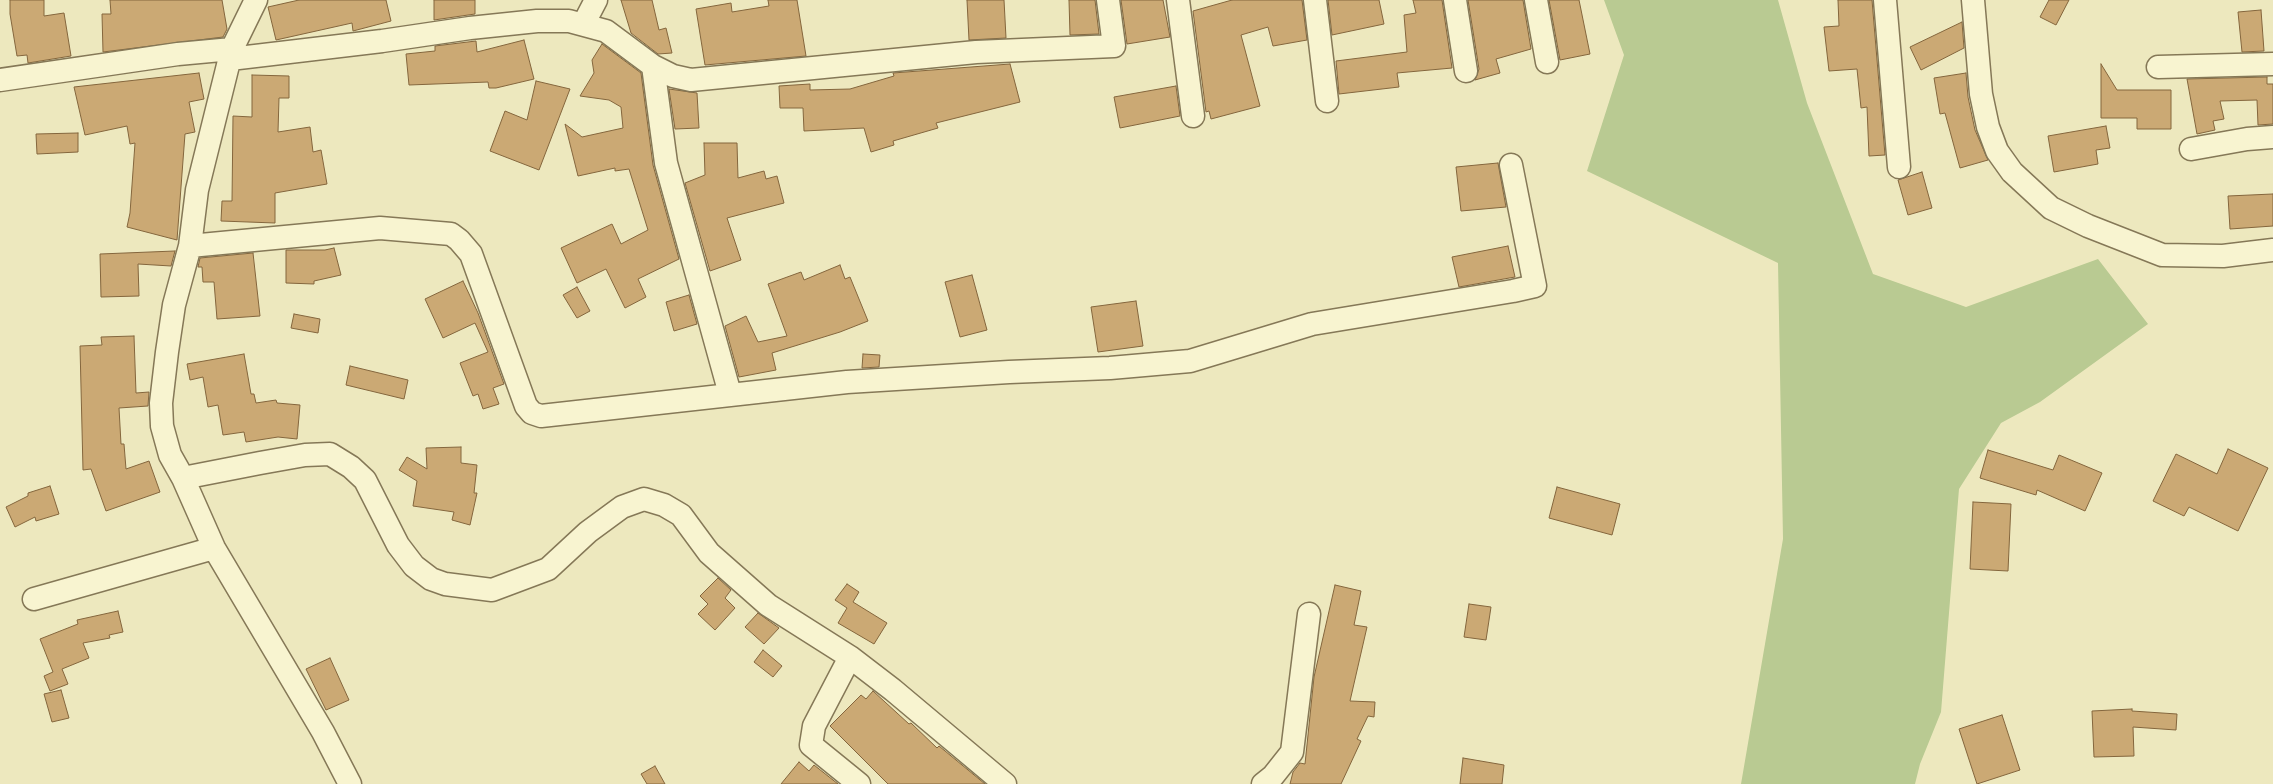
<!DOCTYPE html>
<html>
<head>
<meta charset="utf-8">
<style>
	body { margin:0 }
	canvas { display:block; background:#ede8be }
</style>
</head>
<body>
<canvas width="2273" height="784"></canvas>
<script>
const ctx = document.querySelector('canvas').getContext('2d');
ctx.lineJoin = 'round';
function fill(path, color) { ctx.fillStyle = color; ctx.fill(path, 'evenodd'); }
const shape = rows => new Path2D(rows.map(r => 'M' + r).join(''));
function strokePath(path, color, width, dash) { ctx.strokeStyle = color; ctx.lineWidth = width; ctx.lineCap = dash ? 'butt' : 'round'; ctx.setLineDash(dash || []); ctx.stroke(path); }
const green = shape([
	[1604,0,1778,0,1807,103,1873,274,1966,307,2098,259,2148,324,2040,402,2001,423,1959,489,1941,712,1920,764,1915,784,1741,784,1783,539,1778,263,1587,171,1624,55]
]);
const building = shape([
	[10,0,44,0,44,16,64,13,71,56,28,63,27,55,17,56,10,14,10,0],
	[110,0,222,0,227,29,223,37,103,52,102,14,111,14,110,0],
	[299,0,386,0,391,21,353,31,352,23,276,40,268,7,299,0],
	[434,0,475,0,475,14,434,20,434,0],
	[621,0,652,0,659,30,666,28,672,53,658,54,631,33,621,0],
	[768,0,797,0,806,56,705,65,696,9,731,3,732,12,769,6,768,0],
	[967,0,1004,0,1006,38,969,40,967,0],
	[1069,0,1095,0,1099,34,1070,35,1069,0],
	[1121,0,1163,0,1170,37,1127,44,1121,0],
	[1232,0,1302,0,1307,40,1273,46,1268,27,1241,35,1260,106,1211,119,1209,111,1206,112,1193,11,1232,0],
	[1328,0,1379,0,1384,24,1332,35,1328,0],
	[1413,0,1442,0,1452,68,1397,73,1399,87,1339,94,1336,61,1407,52,1404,15,1416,13,1413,0],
	[1468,0,1523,0,1531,49,1496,59,1500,73,1475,80,1479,69,1468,0],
	[1549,0,1579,0,1590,54,1560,60,1549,0],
	[1838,0,1872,0,1885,155,1869,156,1867,107,1861,108,1857,69,1829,71,1824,27,1839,26,1838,0],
	[2049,0,2069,0,2056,25,2040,17,2049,0],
	[2261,10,2264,51,2242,52,2238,12,2261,10],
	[1962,22,1964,48,1921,70,1910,47,1962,22],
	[524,40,534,79,496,88,489,88,488,82,409,85,406,54,435,51,435,46,476,41,477,52,524,40],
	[602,44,641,73,653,165,679,259,638,279,646,297,625,308,606,269,577,283,561,248,612,224,621,244,648,230,629,169,615,171,615,168,578,176,565,124,582,137,623,128,621,107,609,100,580,96,594,73,592,60,602,44],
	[1010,64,1020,102,936,123,938,128,893,141,894,145,871,152,864,128,804,131,803,108,780,108,779,86,810,84,810,90,850,89,894,76,893,73,1010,64],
	[2101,64,2117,90,2171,90,2171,129,2137,129,2137,118,2101,118,2101,64],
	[199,73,204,99,189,102,195,132,185,134,177,240,127,227,130,213,135,143,130,144,127,126,85,135,74,87,199,73],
	[1966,73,1968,97,1975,130,1988,160,1960,168,1945,113,1940,114,1934,78,1966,73],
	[252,75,289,76,289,98,279,98,278,132,310,127,313,152,321,150,327,184,275,193,275,223,221,221,222,201,232,201,233,116,252,117,252,75],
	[2267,77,2267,84,2273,84,2273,124,2258,125,2257,100,2220,101,2224,119,2213,121,2215,130,2197,134,2187,79,2267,77],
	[536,81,570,89,539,170,490,151,505,111,527,120,536,81],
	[1176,86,1180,116,1120,128,1114,97,1176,86],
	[669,89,697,93,699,128,675,129,669,89],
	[2106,126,2110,148,2096,150,2098,164,2054,172,2048,136,2106,126],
	[78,133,78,152,37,154,36,134,78,133],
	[704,143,737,143,738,178,764,171,766,179,777,176,784,203,727,218,741,260,710,271,685,183,705,175,704,143],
	[1498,163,1506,207,1461,211,1456,167,1498,163],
	[1922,172,1932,208,1908,215,1898,180,1922,172],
	[2273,194,2273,226,2230,229,2228,196,2273,194],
	[1508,246,1515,277,1459,287,1452,257,1508,246],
	[334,248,341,275,314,281,314,284,286,283,286,250,325,250,334,248],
	[175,251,171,266,138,264,139,296,101,297,100,254,175,251],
	[253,253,260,316,217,319,214,282,203,282,202,267,198,267,200,258,253,253],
	[840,265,845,279,850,277,868,321,840,332,772,353,776,370,739,377,725,326,746,316,758,342,787,336,768,284,801,272,804,280,840,265],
	[972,275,987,330,960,337,945,282,972,275],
	[463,281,478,313,504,384,493,388,499,404,483,409,478,394,473,396,460,363,488,352,475,323,443,338,425,299,463,281],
	[577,287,590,311,577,318,563,295,577,287],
	[689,295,697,324,674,331,666,302,689,295],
	[1136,301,1143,346,1098,352,1091,307,1136,301],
	[294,314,320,319,318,333,291,328,294,314],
	[134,336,136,393,149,392,148,406,119,408,121,444,124,444,126,469,149,461,160,492,106,511,91,469,83,470,80,346,102,345,101,337,134,336],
	[244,354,251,394,254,394,256,403,276,400,277,403,300,405,297,439,278,437,246,442,244,432,223,435,218,405,208,407,203,377,190,380,187,364,244,354],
	[863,354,880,355,879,367,862,368,863,354],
	[350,366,408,380,404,399,346,385,350,366],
	[461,447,461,463,477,465,474,493,477,493,470,525,452,520,454,512,413,506,417,481,399,470,407,457,427,469,426,448,461,447],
	[2228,449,2268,468,2238,531,2189,507,2184,516,2153,501,2176,454,2217,474,2228,449],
	[1988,450,2053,470,2059,455,2102,473,2085,511,2037,490,2036,495,1980,478,1988,450],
	[50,486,59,514,36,521,35,517,15,527,6,507,28,496,28,493,50,486],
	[1557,487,1620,504,1612,535,1549,518,1557,487],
	[1973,502,2011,504,2008,571,1970,569,1973,502],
	[718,578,731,590,725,598,735,608,715,630,698,614,708,604,700,596,718,578],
	[847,584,859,592,853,602,887,623,874,644,838,623,847,608,835,600,847,584],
	[1335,585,1361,591,1354,625,1367,627,1350,701,1375,702,1374,717,1368,716,1357,739,1361,741,1341,784,1290,784,1293,772,1300,763,1305,764,1314,677,1335,585],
	[1469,604,1491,607,1486,640,1464,637,1469,604],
	[118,611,123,632,109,635,110,638,83,643,89,658,62,669,68,684,50,691,44,676,53,672,40,639,78,624,77,620,118,611],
	[758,613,779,628,764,644,745,627,758,613],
	[763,650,782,666,773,677,754,662,763,650],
	[330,658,349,700,326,710,306,669,330,658],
	[61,690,69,718,52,722,44,694,61,690],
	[873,691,909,724,911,723,937,748,939,746,985,784,888,784,830,726,861,695,866,699,873,691],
	[2132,709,2132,711,2177,714,2176,730,2133,727,2134,756,2094,757,2092,711,2132,709],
	[2002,715,2020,770,1977,784,1959,729,2002,715],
	[1463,758,1504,765,1502,784,1460,784,1463,758],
	[799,762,809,771,814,765,838,784,781,784,799,762],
	[655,766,665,784,647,784,641,774,655,766]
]);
const minor = shape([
	[256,0,232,49,197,190,190,246,174,305,167,352,161,403,162,426,170,455,183,478,214,548,323,732,350,784],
	[1178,0,1193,116],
	[1315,0,1327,101],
	[1455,0,1466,71],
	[1536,0,1547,62],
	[1885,0,1899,167],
	[1973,0,1981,94,1988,127,1997,151,2012,172,2051,208,2088,226,2162,255,2223,256,2273,250],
	[584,23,596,0],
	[230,59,382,41,470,28,537,21,569,21,606,31,653,66,673,76,691,80,976,52,1114,46,1108,0],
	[653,66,666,163,730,394],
	[2158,67,2273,64],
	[0,80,178,54,232,49],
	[2191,149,2247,139,2273,137],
	[190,246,380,228,451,234,459,240,471,254,526,406,532,413,541,416,847,382,1009,372,1110,368,1190,361,1312,324,1513,291,1535,286,1511,165],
	[183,478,260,463,305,455,330,454,351,467,365,480,398,545,414,566,431,579,445,584,492,590,548,569,588,532,622,507,644,499,664,505,681,515,709,553,768,605,850,657,893,690,1005,784],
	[34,599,214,548],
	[850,657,814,726,811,745,859,784],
	[1263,784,1273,776,1292,752,1309,614]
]);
fill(green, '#b9ca92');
fill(building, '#cba974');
strokePath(building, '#84663d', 1);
strokePath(minor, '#857857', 25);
strokePath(minor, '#f8f4d0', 22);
</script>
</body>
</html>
